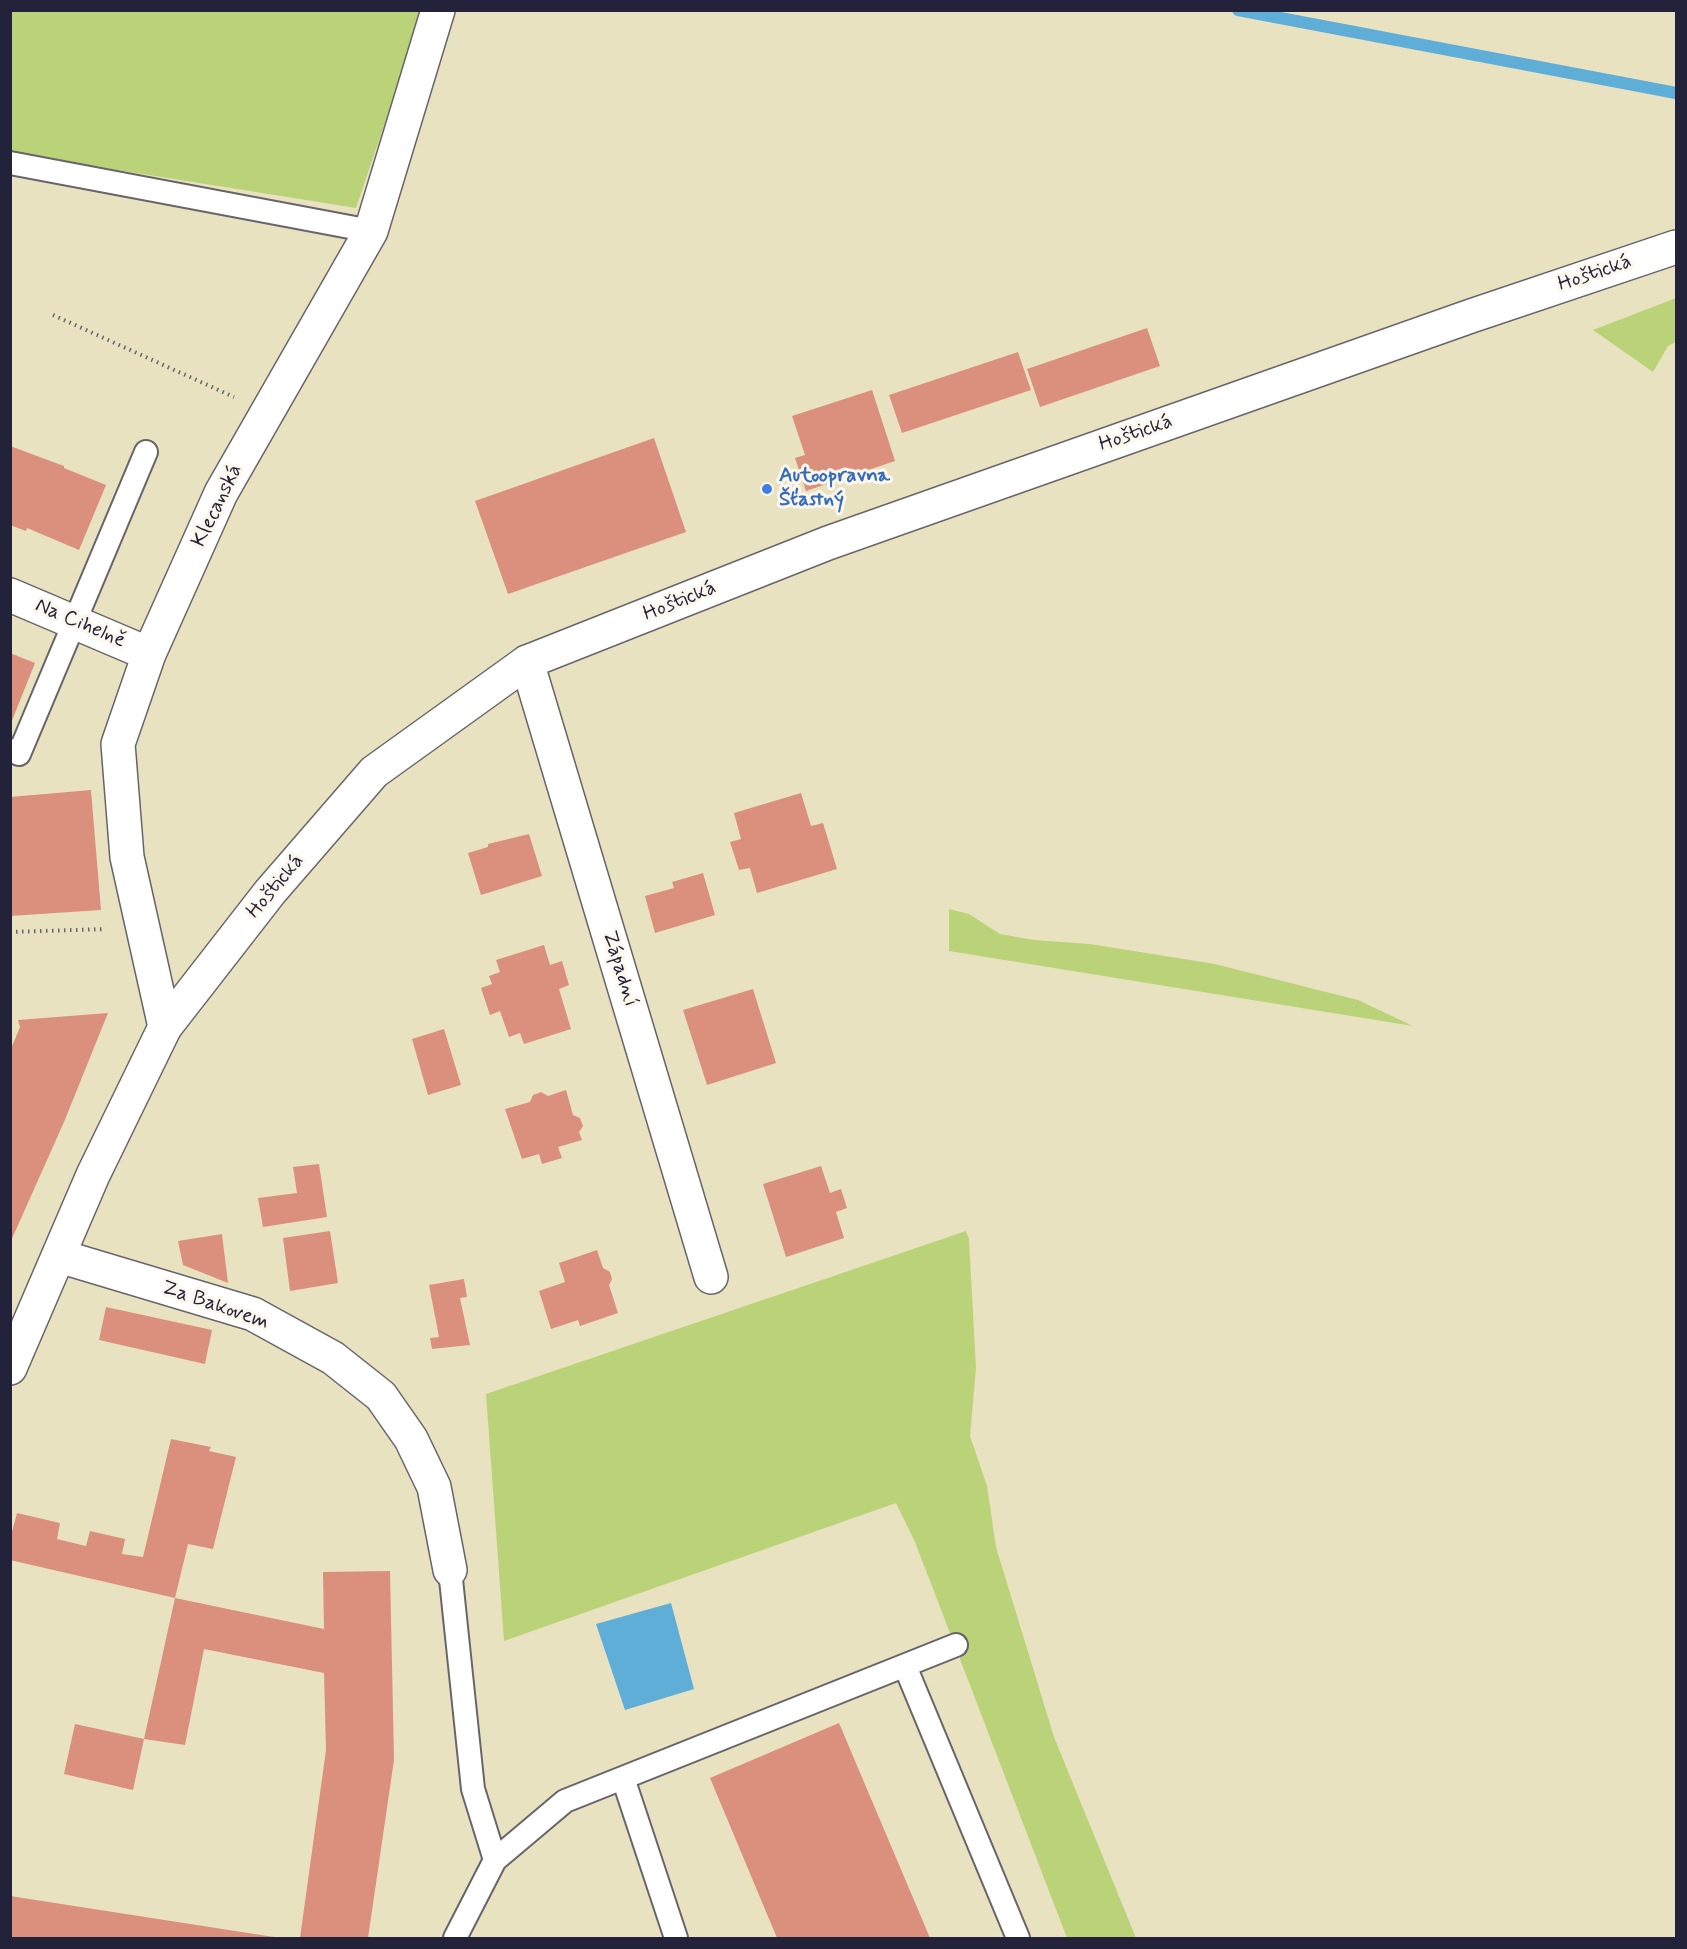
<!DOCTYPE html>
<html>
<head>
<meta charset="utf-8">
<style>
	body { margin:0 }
	#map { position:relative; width:1687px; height:1949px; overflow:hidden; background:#e9e2c0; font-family:Mynerve,sans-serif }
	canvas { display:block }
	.frame { position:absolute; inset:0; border:12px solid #22223b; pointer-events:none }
</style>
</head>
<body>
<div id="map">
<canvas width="1687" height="1949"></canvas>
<div class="frame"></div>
</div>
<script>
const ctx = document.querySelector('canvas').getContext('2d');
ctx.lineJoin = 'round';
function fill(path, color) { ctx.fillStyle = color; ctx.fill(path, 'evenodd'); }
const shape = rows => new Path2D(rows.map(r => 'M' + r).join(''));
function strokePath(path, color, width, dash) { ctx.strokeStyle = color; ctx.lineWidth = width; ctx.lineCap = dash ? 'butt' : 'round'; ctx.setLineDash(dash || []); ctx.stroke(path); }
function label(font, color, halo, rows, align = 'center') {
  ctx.font = font + ' Mynerve,sans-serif'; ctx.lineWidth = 6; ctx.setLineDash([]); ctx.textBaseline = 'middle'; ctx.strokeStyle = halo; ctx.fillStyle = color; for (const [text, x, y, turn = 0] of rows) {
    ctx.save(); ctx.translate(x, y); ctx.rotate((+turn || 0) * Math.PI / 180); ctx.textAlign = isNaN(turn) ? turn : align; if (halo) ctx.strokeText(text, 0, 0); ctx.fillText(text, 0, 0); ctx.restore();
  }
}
const green = shape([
	[10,11,423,11,356,208,11,153],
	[1676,298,1676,342,1668,346,1653,372,1593,330],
	[949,909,969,914,1000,934,1034,940,1090,944,1215,964,1358,1000,1413,1026,949,951],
	[966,1231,969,1239,976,1368,970,1436,987,1486,996,1547,1054,1737,1136,1938,1067,1938,915,1542,896,1503,504,1641,486,1394]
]);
const water = shape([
	[671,1603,694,1689,625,1710,596,1624]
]);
const stream = shape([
	[1238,10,1676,93]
]);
const building = shape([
	[1147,328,1160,366,1040,407,1027,369],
	[1018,352,1031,390,902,433,889,395],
	[872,390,895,461,806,491,795,458,805,455,792,416],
	[654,438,686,532,508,594,475,501],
	[10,446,64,466,64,468,106,485,79,550,27,528,26,531,10,525],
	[10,653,35,663,11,723,10,723],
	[91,790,101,910,10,916,10,797],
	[801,793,811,826,823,823,837,869,757,893,750,868,739,870,730,842,741,839,734,813],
	[529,834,542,876,481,895,468,853,488,847,488,844],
	[703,873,715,915,655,933,645,896,674,888,672,882],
	[544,945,550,965,562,961,569,985,559,989,571,1029,524,1044,520,1033,509,1037,500,1011,490,1015,481,988,492,984,489,976,500,972,496,960],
	[753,989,776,1063,707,1085,683,1010],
	[108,1013,64,1122,10,1243,10,1051,20,1027,18,1020],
	[444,1029,461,1085,428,1095,412,1039],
	[566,1090,573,1115,580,1118,583,1126,579,1132,582,1140,558,1147,562,1158,542,1164,539,1154,522,1159,505,1109,530,1102,533,1095,541,1092,548,1096],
	[319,1164,327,1217,263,1227,258,1198,297,1193,293,1167],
	[821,1166,830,1193,841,1189,847,1208,836,1212,844,1238,786,1257,763,1184],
	[330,1231,338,1283,290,1291,283,1238],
	[222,1234,228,1283,183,1265,178,1241],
	[597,1250,603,1268,610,1272,612,1279,609,1285,618,1313,580,1326,578,1320,551,1329,539,1291,565,1282,559,1263],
	[464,1279,467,1297,460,1298,470,1345,432,1349,430,1338,439,1337,429,1285],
	[106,1307,212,1330,205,1364,99,1340],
	[171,1439,211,1447,209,1451,236,1457,213,1549,188,1544,175,1598,10,1560,10,1539,17,1513,60,1523,57,1539,86,1546,90,1531,125,1539,122,1554,143,1557],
	[390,1571,394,1760,368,1938,300,1938,326,1750,324,1673,204,1649,185,1745,144,1739,133,1790,64,1774,75,1724,144,1739,175,1598,324,1629,323,1572],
	[839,1723,930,1938,777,1938,710,1778],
	[10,1896,274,1937,274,1938,10,1938]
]);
const path = shape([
	[53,315,234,397],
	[10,932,106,929]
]);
const lane = shape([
	[10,163,371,231],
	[10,750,19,754,146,452],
	[450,1570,473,1789,495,1860,455,1938],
	[905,1666,1018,1938],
	[623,1778,676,1938],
	[495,1860,565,1801,956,1645]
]);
const street = shape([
	[10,595,149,654],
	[527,662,711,1277],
	[165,1027,127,857,118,744,149,654,221,493,371,231,438,10],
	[59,1256,253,1314,333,1358,381,1396,411,1439,434,1487,450,1570]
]);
const secondary = shape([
	[10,1368,93,1175,165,1027,270,892,374,772,527,662,828,543,1471,316,1676,247]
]);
const markers = [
	[767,489,6,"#3f7fe0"]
];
const streetNames = [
	["Hoštická",1595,274,-19],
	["Hoštická",1136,434,-19],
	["Klecanská",218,506,-64],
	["Hoštická",680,602,-22],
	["Na Cihelně",80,624,23],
	["Hoštická",276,887,-50],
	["Západní",619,969,73],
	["Za Bakovem",215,1306,19]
];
const shopNames = [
	["Autoopravna",779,477],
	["Šťastný",779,501]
];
fill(green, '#bbd378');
fill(water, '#5eaed8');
strokePath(stream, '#5eaed8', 12);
fill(building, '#da907c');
strokePath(lane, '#68656a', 26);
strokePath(street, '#68656a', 36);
strokePath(secondary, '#68656a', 36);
strokePath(path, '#68656a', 4, [1.5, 4.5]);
strokePath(lane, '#fff', 22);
strokePath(street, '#fff', 33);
strokePath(secondary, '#fff', 33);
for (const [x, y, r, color] of markers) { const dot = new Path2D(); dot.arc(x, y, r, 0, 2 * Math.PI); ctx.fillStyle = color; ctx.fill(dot); strokePath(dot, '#fbf7ec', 2); }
label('21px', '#22223b', '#fbf7ec', streetNames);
label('bold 21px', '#366cbe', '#fbf7ec', shopNames, 'left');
</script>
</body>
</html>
